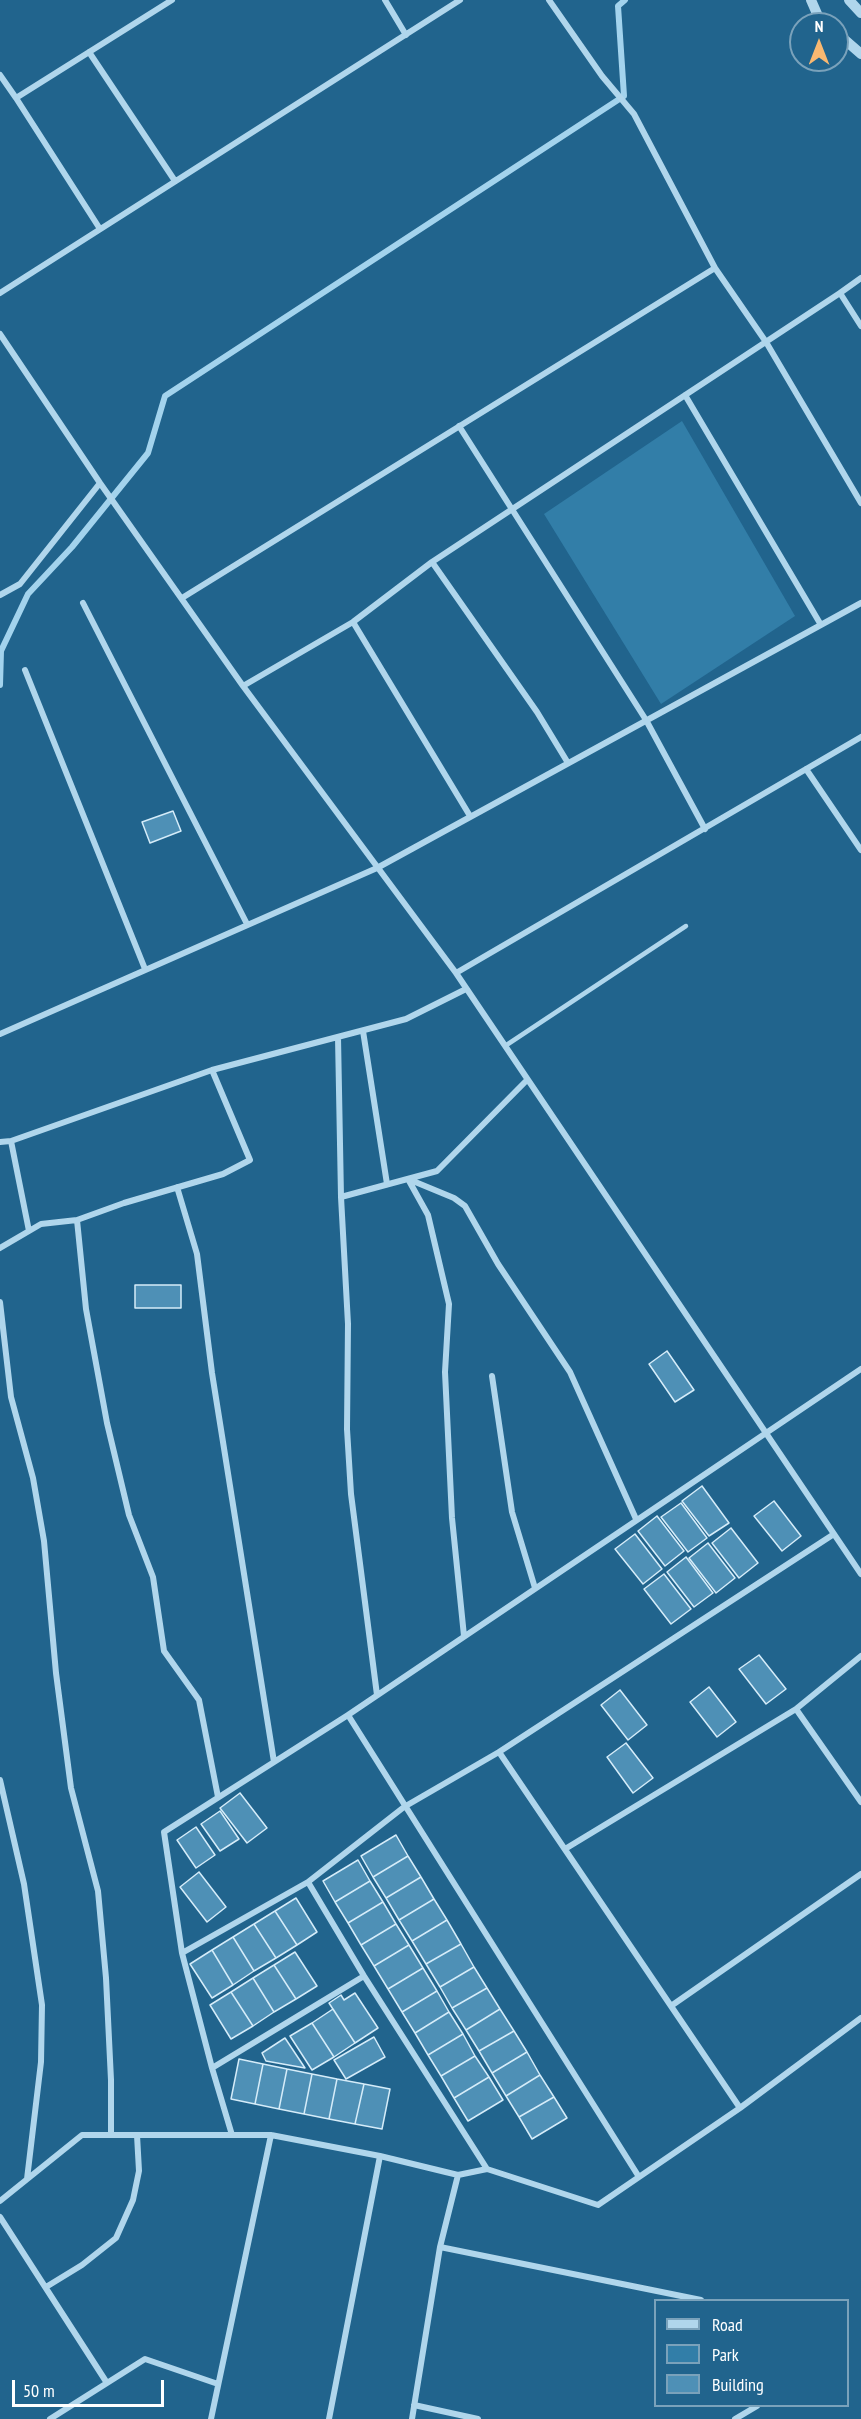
<!DOCTYPE html>
<html>
<head>
<meta charset="utf-8">
<style>
	body { margin:0 }
	#map { position:relative; width:861px; height:2419px; overflow:hidden; background:#21648d; font-family:"PT Sans Narrow",sans-serif }
	canvas { display:block }
	.legend { position:absolute; left:654px; top:2299px; width:195px; height:108px; box-sizing:border-box; background:#21648d; border:2px solid #7aa2bb; margin:0; padding:8px 10px; list-style:none; font-size:18px; color:#fff }
	.legend li { display:flex; align-items:center; gap:12px; height:30px }
	.legend b { width:30px; border:2px solid #7aa2bb }
	.north { position:absolute; left:789px; top:12px; width:60px; height:60px; box-sizing:border-box; background:#21648d; border:2px solid #7aa2bb; border-radius:50%; rotate:0deg; font-size:16px; font-weight:700; line-height:24px; text-align:center; color:#fff }
	.north::after { content:''; display:block; margin:auto; width:21px; height:27px; background:#f8b871; clip-path:polygon(50% 0,100% 100%,50% 72%,0 100%) }
	.scale { position:absolute; left:12px; top:2380px; width:152px; height:27px; box-sizing:border-box; border:3px solid #fff; border-top:0; padding-left:8px; font-size:18px; line-height:21px; white-space:nowrap; color:#fff; -webkit-text-stroke:4px #21648d; paint-order:stroke }
</style>
</head>
<body>
<div id="map">
<canvas width="861" height="2419"></canvas>
<ul class="legend">
<li><b style="height:8px;background:#b0d6ec"></b>Road</li>
<li><b style="height:16px;background:#327ea8"></b>Park</li>
<li><b style="height:16px;background:#4e90b6"></b>Building</li>
</ul>
<div class="north">N</div>
<div class="scale">50 m</div>
</div>
<script>
const ctx = document.querySelector('canvas').getContext('2d');
ctx.lineJoin = 'round';
function fill(path, color) { ctx.fillStyle = color; ctx.fill(path, 'evenodd'); }
const shape = rows => new Path2D(rows.map(r => 'M' + r).join(''));
function strokePath(path, color, width, dash) { ctx.strokeStyle = color; ctx.lineWidth = width; ctx.lineCap = dash ? 'butt' : 'round'; ctx.setLineDash(dash || []); ctx.stroke(path); }
const green = shape([
	[682,421,795,616,661,704,544,514]
]);
const stream = shape([
	[0,685,1,651,28,594,72,547,148,453,165,396,624,96,618,6,625,0]
]);
const building = shape([
	[173,811,181,831,150,843,142,822,173,811],
	[135,1285,181,1285,181,1308,135,1308,135,1285],
	[667,1351,694,1390,675,1402,649,1364,667,1351],
	[702,1486,729,1523,709,1536,682,1501,702,1486],
	[774,1501,801,1536,782,1551,754,1516,774,1501],
	[681,1503,707,1538,688,1552,661,1517,681,1503],
	[657,1516,684,1551,665,1566,638,1531,657,1516],
	[731,1528,758,1563,739,1578,712,1543,731,1528],
	[635,1534,662,1569,643,1584,615,1549,635,1534],
	[708,1543,735,1578,716,1593,689,1558,708,1543],
	[686,1557,713,1593,694,1607,667,1572,686,1557],
	[664,1574,691,1609,671,1624,644,1589,664,1574],
	[759,1655,786,1689,766,1704,739,1669,759,1655],
	[709,1687,736,1722,717,1737,690,1702,709,1687],
	[620,1690,647,1725,628,1740,601,1705,620,1690],
	[626,1743,653,1778,633,1793,607,1757,626,1743],
	[240,1793,267,1828,247,1843,220,1808,240,1793],
	[220,1811,239,1839,220,1851,201,1824,220,1811],
	[196,1827,215,1855,196,1868,177,1840,196,1827],
	[396,1835,408,1856,373,1877,361,1856,396,1835],
	[408,1856,421,1877,386,1898,373,1877,408,1856],
	[358,1860,370,1881,335,1902,323,1881,358,1860],
	[199,1872,226,1907,207,1922,180,1887,199,1872],
	[421,1877,434,1899,399,1920,386,1898,421,1877],
	[370,1881,383,1902,348,1923,335,1902,370,1881],
	[296,1898,317,1932,297,1945,275,1911,296,1898],
	[434,1899,447,1920,412,1941,399,1920,434,1899],
	[383,1902,396,1924,361,1945,348,1923,383,1902],
	[275,1911,297,1945,276,1958,254,1924,275,1911],
	[447,1920,461,1944,426,1964,412,1941,447,1920],
	[254,1924,276,1958,254,1971,233,1937,254,1924],
	[396,1924,409,1945,374,1966,361,1945,396,1924],
	[233,1937,254,1971,233,1985,212,1950,233,1937],
	[461,1944,474,1967,440,1987,426,1964,461,1944],
	[409,1945,423,1968,388,1989,374,1966,409,1945],
	[212,1950,233,1985,212,1998,190,1964,212,1950],
	[295,1952,317,1986,296,1999,274,1965,295,1952],
	[274,1965,296,1999,274,2012,253,1978,274,1965],
	[474,1967,487,1988,452,2008,440,1987,474,1967],
	[423,1968,437,1991,402,2012,388,1989,423,1968],
	[253,1978,274,2012,253,2026,231,1992,253,1978],
	[487,1988,500,2009,466,2030,452,2008,487,1988],
	[437,1991,449,2012,415,2033,402,2012,437,1991],
	[231,1992,253,2026,231,2039,210,2005,231,1992],
	[355,1993,378,2028,355,2043,329,2003,341,1995,344,2000,355,1993],
	[333,2009,355,2043,334,2057,312,2023,333,2009],
	[500,2009,514,2031,479,2051,466,2030,500,2009],
	[449,2012,463,2034,428,2055,415,2033,449,2012],
	[312,2023,334,2057,312,2070,290,2036,312,2023],
	[514,2031,527,2052,492,2073,479,2051,514,2031],
	[463,2034,475,2056,441,2076,428,2055,463,2034],
	[374,2037,385,2057,346,2079,334,2060,374,2037],
	[285,2038,305,2068,266,2061,262,2053,285,2038],
	[527,2052,540,2075,506,2096,492,2073,527,2052],
	[475,2056,489,2077,454,2098,441,2076,475,2056],
	[239,2059,263,2064,255,2104,231,2099,239,2059],
	[263,2064,287,2069,279,2109,255,2104,263,2064],
	[287,2069,312,2074,304,2114,279,2109,287,2069],
	[312,2074,337,2079,329,2119,304,2114,312,2074],
	[540,2075,554,2097,519,2117,506,2096,540,2075],
	[489,2077,503,2100,468,2121,454,2098,489,2077],
	[337,2079,364,2084,355,2124,329,2119,337,2079],
	[364,2084,390,2089,382,2129,355,2124,364,2084],
	[554,2097,567,2118,532,2139,519,2117,554,2097]
]);
const service = shape([
	[505,1046,686,926]
]);
const minor = shape([
	[385,0,406,35],
	[549,0,602,76,634,114,715,268],
	[89,52,175,181],
	[0,75,16,98,172,0],
	[16,98,100,229],
	[861,278,840,293,861,326],
	[0,293,460,0],
	[0,334,100,483,243,686,456,973,861,1574],
	[685,395,821,625],
	[459,426,646,720,705,829],
	[432,562,537,712,568,763],
	[0,595,20,584,100,483],
	[182,598,715,268,766,342,861,503],
	[83,603,247,924],
	[353,622,470,816],
	[25,670,145,969],
	[243,686,353,622,432,562,840,293],
	[806,769,861,850],
	[456,973,861,737],
	[363,1031,387,1184],
	[0,1034,377,868,861,603],
	[338,1037,341,1197,348,1324,347,1429,351,1494,377,1695],
	[0,1142,11,1141],
	[408,1179,428,1215,449,1304,445,1372,452,1518,464,1636],
	[408,1179,454,1198,465,1206,498,1264,570,1372,636,1519],
	[177,1187,197,1254,212,1373,274,1762],
	[341,1197,437,1171,527,1080],
	[77,1220,86,1309,107,1423,129,1515,153,1577,164,1651,199,1700,218,1797],
	[29,1231,11,1141,212,1070],
	[0,1248,41,1224,77,1220,124,1203,223,1174,250,1160,212,1070,406,1019,466,989],
	[0,1302,11,1397,33,1478,44,1541,56,1673,71,1788,98,1891,106,1978,111,2080,111,2135],
	[492,1376,512,1512,535,1588],
	[796,1709,861,1656],
	[499,1752,740,2108],
	[0,1780,24,1884,42,2005,41,2062,27,2179],
	[565,1849,796,1709,861,1802],
	[182,1953,164,1832,348,1715],
	[671,2006,861,1874],
	[212,2068,364,1976],
	[232,2135,212,2068,182,1953,308,1882],
	[487,2169,364,1976,308,1882,404,1807,499,1752,834,1534],
	[458,2175,487,2169,598,2205,740,2108,861,2018],
	[639,2177,348,1715,861,1369],
	[0,2201,82,2135,271,2135,380,2156,458,2175,440,2247,412,2419],
	[0,2217,107,2383],
	[440,2247,701,2300],
	[46,2287,82,2265,116,2238,133,2200,139,2171,137,2135],
	[414,2405,478,2419],
	[50,2419,145,2359,218,2384],
	[211,2419,271,2135],
	[329,2419,380,2156],
	[735,2419,757,2406]
]);
const tertiary = shape([
	[811,0,818,16,828,24],
	[849,0,861,13],
	[837,33,861,54]
]);
fill(green, '#327ea8');
strokePath(stream, '#a3d3ed', 6);
fill(building, '#4e90b6');
strokePath(building, '#d5ecf9', 1.5);
strokePath(service, '#b0d6ec', 4.5);
strokePath(minor, '#b0d6ec', 6);
strokePath(tertiary, '#b0d6ec', 10);
</script>
</body>
</html>
